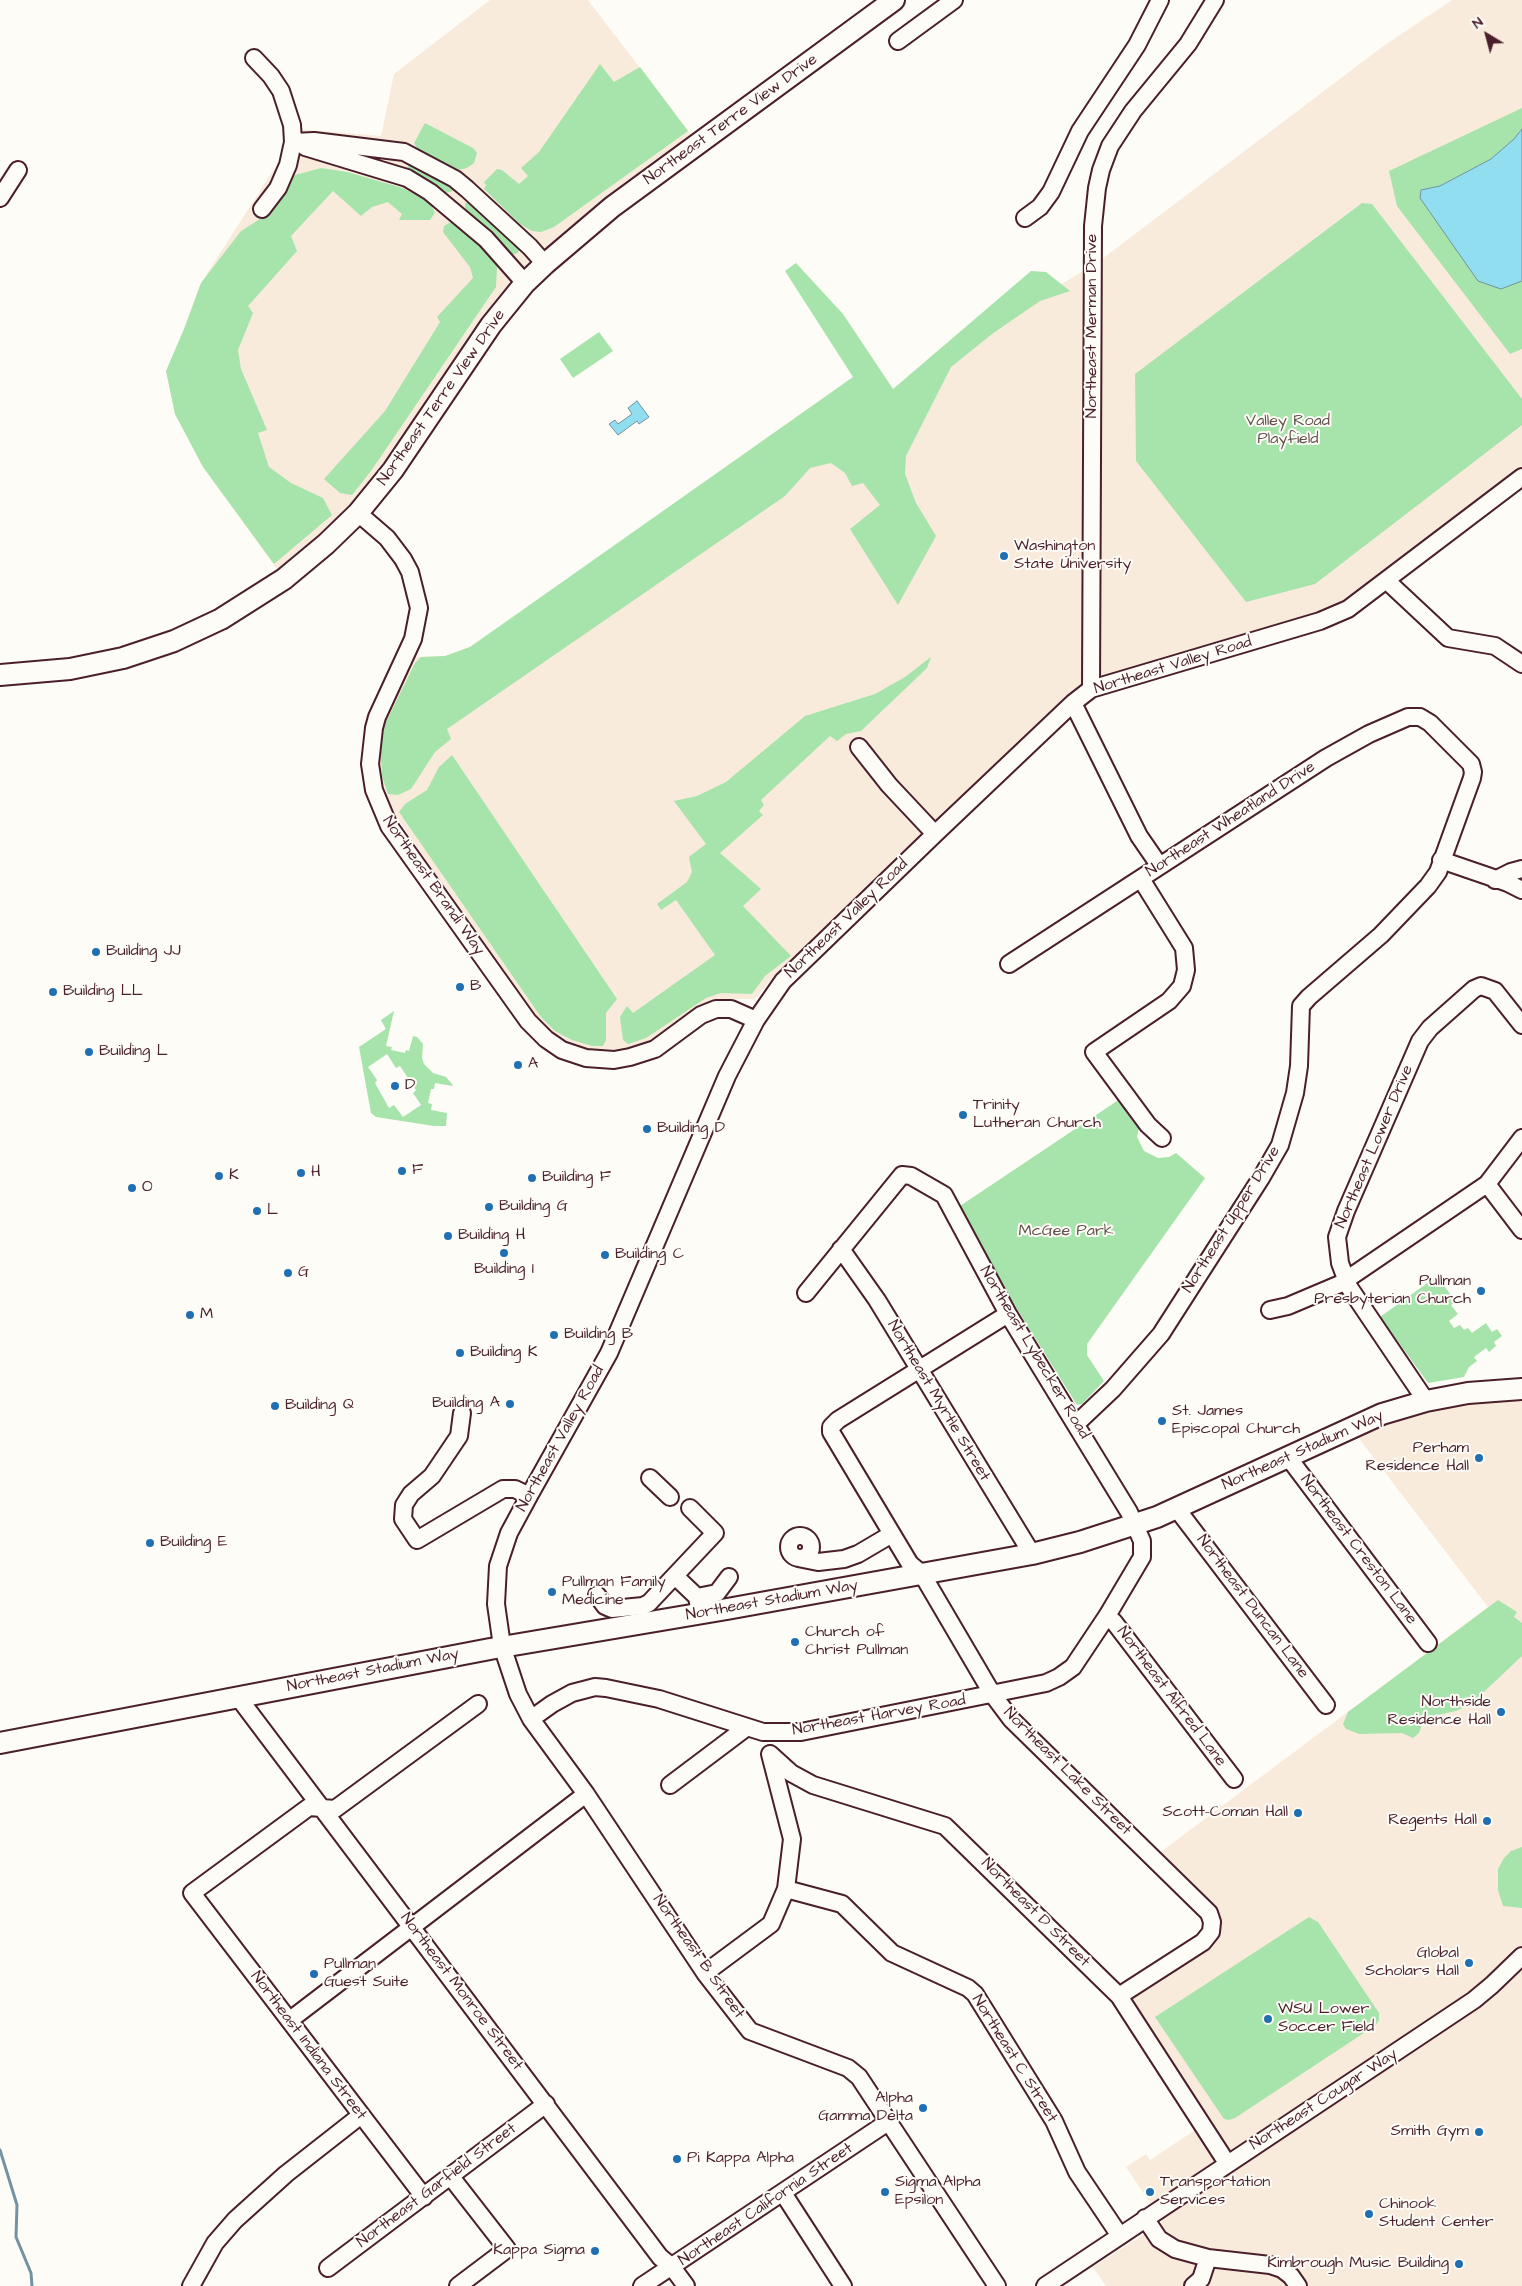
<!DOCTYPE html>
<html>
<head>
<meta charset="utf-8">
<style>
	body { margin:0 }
	#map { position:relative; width:1522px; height:2286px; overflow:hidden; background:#fdfcf7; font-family:"Architects Daughter",sans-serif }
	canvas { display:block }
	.north { position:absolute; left:1462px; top:10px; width:50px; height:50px; -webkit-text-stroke:4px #fdfcf7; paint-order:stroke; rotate:323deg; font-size:14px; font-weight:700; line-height:20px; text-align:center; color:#4a1f2b }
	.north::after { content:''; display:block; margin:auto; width:18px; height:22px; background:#4a1f2b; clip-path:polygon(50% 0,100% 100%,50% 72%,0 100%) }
</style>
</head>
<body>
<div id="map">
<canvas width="1522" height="2286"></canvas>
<div class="north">N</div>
</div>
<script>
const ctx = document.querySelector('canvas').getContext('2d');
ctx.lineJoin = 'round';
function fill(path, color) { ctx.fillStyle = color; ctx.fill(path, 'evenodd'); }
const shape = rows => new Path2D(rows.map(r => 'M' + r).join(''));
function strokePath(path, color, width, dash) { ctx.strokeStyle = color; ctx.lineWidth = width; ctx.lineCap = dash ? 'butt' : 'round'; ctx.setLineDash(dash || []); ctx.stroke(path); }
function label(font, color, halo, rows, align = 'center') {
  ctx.font = font + ' "Architects Daughter",sans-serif'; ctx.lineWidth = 4; ctx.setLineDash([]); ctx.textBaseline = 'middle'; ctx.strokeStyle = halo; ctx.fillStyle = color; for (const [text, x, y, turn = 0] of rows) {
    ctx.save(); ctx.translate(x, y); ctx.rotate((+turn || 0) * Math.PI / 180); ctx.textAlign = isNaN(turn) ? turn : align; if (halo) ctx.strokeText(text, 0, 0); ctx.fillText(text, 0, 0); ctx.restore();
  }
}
const built = shape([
	[490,0,588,0,698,144,545,264,393,470,284,579,203,467,175,414,166,371,184,329,201,283,283,155,284,128,381,136,394,74],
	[1452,0,1522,0,1522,469,1348,601,1327,611,1084,684,792,963,771,980,755,999,722,999,708,1003,652,1041,629,1050,600,1053,577,1047,546,1029,519,995,397,818,389,802,380,775,379,752,381,733,388,710,414,657,445,656,470,647,803,415,869,365,899,407,1025,306,1098,262,1382,47],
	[1522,1399,1522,2286,1106,2286,1093,2267,1163,2222,1126,2167,1146,2154,1150,2160,1207,2122,1127,2000,1218,1931,1158,1854,1488,1607,1357,1436,1393,1421,1444,1407,1482,1401]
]);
const green = shape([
	[600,64,614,82,640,67,688,131,554,227,541,232,532,231,520,224,484,189,486,185,484,182,497,169,502,170,519,184,528,176,521,168,539,152],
	[1522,108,1522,349,1510,354,1397,206,1389,171],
	[425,123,473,148,477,153,474,163,467,168,458,170,418,150,414,143],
	[409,164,450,183,453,191,446,193,406,171],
	[321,168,347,172,403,188,430,203,435,213,430,220,399,220,402,214,388,202,372,207,361,216,333,191,291,236,297,251,248,306,253,313,238,350,241,369,267,430,258,433,269,467,291,483,323,498,332,515,274,564,203,467,175,414,166,371,184,329,201,283,241,231,271,212,286,186,295,175],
	[469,200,519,247,519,251,516,254,511,254,465,208,465,204],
	[1362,203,1372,204,1522,399,1522,425,1315,584,1246,602,1136,461,1135,374],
	[451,222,454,222,494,256,491,259,497,266,496,287,371,471,352,495,340,493,324,479,385,411,440,322,437,317,473,278,470,267,443,232,444,226],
	[796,263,843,314,893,389,1031,271,1046,272,1070,291,1040,301,992,334,951,367,906,456,905,474,916,503,936,536,898,605,850,529,880,505,863,483,852,486,845,473,831,463,810,468,785,496,447,729,451,739,435,752,411,789,398,795,388,794,382,776,381,759,381,742,386,722,415,663,421,657,445,656,470,647,853,377,785,271],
	[599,332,613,351,573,378,560,359],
	[931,657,927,668,861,731,846,734,837,741,830,736,761,800,764,805,759,811,763,815,720,853,761,889,743,906,791,956,765,976,752,994,721,993,706,998,646,1038,628,1044,623,1040,620,1017,627,1006,633,1013,715,955,676,900,661,910,657,904,687,882,692,872,689,857,706,844,674,801,697,796,726,782,805,716,875,694,905,677],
	[452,755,617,999,606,1013,606,1040,603,1046,592,1046,572,1040,555,1031,541,1017,399,812,405,804,427,790,439,767],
	[394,1011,386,1046,392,1047,391,1050,405,1053,406,1050,409,1051,413,1036,417,1037,423,1044,422,1058,424,1064,433,1073,446,1077,452,1084,453,1086,435,1083,434,1089,431,1089,428,1103,432,1104,431,1110,447,1113,446,1126,434,1126,376,1117,371,1113,359,1047,386,1029,381,1020],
	[387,1054,396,1068,400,1066,416,1090,413,1093,421,1105,403,1117,394,1105,389,1108,375,1083,377,1080,368,1067],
	[1120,1099,1140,1123,1137,1137,1144,1151,1158,1158,1169,1157,1176,1153,1205,1178,1087,1344,1087,1355,1104,1381,1082,1404,1077,1405,1015,1306,960,1206],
	[1437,1276,1456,1302,1451,1305,1458,1314,1449,1321,1454,1328,1460,1325,1464,1330,1468,1328,1472,1333,1486,1323,1492,1332,1497,1329,1502,1336,1494,1342,1496,1346,1489,1352,1486,1348,1474,1357,1477,1361,1469,1367,1464,1377,1428,1383,1380,1317],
	[1498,1600,1517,1612,1514,1617,1522,1623,1522,1656,1471,1704,1456,1711,1433,1716,1422,1724,1419,1733,1413,1738,1402,1733,1359,1734,1346,1729,1343,1724,1348,1712],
	[1522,1847,1522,1908,1503,1906,1498,1890,1498,1869,1504,1858,1511,1851],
	[1309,1917,1318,1922,1379,2013,1379,2020,1376,2025,1235,2118,1229,2120,1224,2119,1155,2017]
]);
const water = shape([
	[1522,129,1522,281,1501,289,1478,281,1420,198,1421,190,1440,186,1491,159,1514,139,1522,129],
	[637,401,649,417,639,424,637,421,618,435,609,424,615,420,618,424,632,414,628,408,637,401]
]);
const stream = shape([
	[0,2150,17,2205,16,2237,31,2273,32,2286]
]);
const minor = shape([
	[898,41,954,0],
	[254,58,271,76,281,91,292,125,293,142,288,165,278,188,262,209],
	[293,142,314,141,404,152,455,179,467,189,530,247,545,264],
	[305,147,407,178,430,192,486,239,525,283],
	[0,198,18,170],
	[1025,218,1040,207,1051,192,1080,131,1137,45,1160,0],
	[358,513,387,538,403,559,410,572,419,608,413,639,377,717,374,728,370,764,374,790,389,826,528,1021,546,1039,562,1050,586,1058,614,1060,630,1057,655,1049,701,1015,716,1009,731,1009,756,1020],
	[1387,581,1448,638,1495,646,1522,664],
	[1091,689,1093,226,1097,188,1101,170,1110,146,1133,111,1188,44,1215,0],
	[1073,703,1139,836,1159,865],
	[859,747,889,785,935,834],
	[1441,860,1508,883,1522,890],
	[1141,879,1184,948,1186,970,1182,986,1169,1001,1094,1052,1148,1125,1162,1138],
	[1495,880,1511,872,1522,869],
	[1009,964,1326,758,1369,734,1408,717,1420,717,1430,723,1471,764,1473,772,1472,778,1438,872,1428,886,1381,935,1309,997,1301,1006,1299,1066,1295,1093,1280,1145,1261,1178,1161,1334,1113,1389,1076,1424],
	[1487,1184,1522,1138],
	[841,1249,877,1300,1032,1554],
	[1270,1310,1288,1306,1340,1284,1487,1184,1522,1230],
	[1008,1314,838,1420,831,1427,831,1432,910,1564,922,1574,993,1695,1011,1719,1209,1913,1212,1922,1211,1932,1203,1942,1119,1996],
	[1426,1401,1349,1287,1340,1263,1337,1237,1346,1211,1420,1041,1430,1028,1474,989,1481,986,1495,991,1522,1025],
	[462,1413,459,1436,432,1476,411,1494,404,1505,403,1519,417,1540,503,1489,515,1489,529,1496],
	[1288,1457,1428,1643],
	[650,1478,670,1497],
	[1177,1509,1326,1705],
	'789 1547a11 11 0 1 1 22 0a11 11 0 1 1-22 0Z',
	[798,1558,818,1562,844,1559,858,1554,892,1534],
	[675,1576,697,1597,700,1614],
	[597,1595,605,1606,612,1609,643,1606,649,1603,715,1533,690,1508],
	[697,1597,717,1593,729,1577],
	[1107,1616,1114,1622,1234,1779],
	[238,1697,660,2257,672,2267,686,2286],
	[531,1719,552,1704,572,1693,595,1687,606,1688,659,1699,763,1732,801,1732,1046,1683,1059,1677,1073,1667,1107,1616,1142,1557,1142,1541,1129,1512,1008,1314,944,1195,911,1176,902,1175,806,1293],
	[770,1754,791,1773,813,1785,945,1826,1119,1996,1227,2163],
	[670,1785,747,1727],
	[786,1889,842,1904,892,1953,968,1988,975,1994,1054,2121,1077,2172,1120,2236],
	[705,1973,771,1924,786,1889,792,1839,770,1754],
	[290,2020,586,1794],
	[451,2177,507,2249,458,2286],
	[783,2193,843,2286],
	[424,2197,192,1893,309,1807,335,1809,478,1704],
	[1145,2218,1159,2239,1175,2249,1208,2258,1270,2265,1282,2269,1291,2276,1298,2286],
	[328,2268,546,2104],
	[191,2286,215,2243,235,2220,286,2174,360,2116],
	[642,2286,888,2122],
	[997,2286,859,2077,848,2068,750,2031,705,1973,586,1794,531,1719,518,1694,502,1646,496,1604,498,1566,509,1533,529,1496,609,1353,727,1076,756,1020,783,981,935,834,1073,703,1091,689,1320,621,1348,609,1522,477],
	[1045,2286,1474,2000,1492,1985,1522,1956],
	[1193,2286,1201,2279,1208,2258]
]);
const major = shape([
	[0,675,70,669,123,658,174,641,221,619,284,579,326,544,358,513,393,470,491,325,525,283,545,264,612,207,894,0],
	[0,1743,490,1649,727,1609,1032,1554,1080,1542,1157,1517,1382,1414,1426,1401,1468,1393,1522,1389]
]);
const markers = [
	[1004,556,5,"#1f6fb2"],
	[96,952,5,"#1f6fb2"],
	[460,987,5,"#1f6fb2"],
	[53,992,5,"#1f6fb2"],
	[89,1052,5,"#1f6fb2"],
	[518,1065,5,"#1f6fb2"],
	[395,1086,5,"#1f6fb2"],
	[963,1115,5,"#1f6fb2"],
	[647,1129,5,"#1f6fb2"],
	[402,1171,5,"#1f6fb2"],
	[301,1173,5,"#1f6fb2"],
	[219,1176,5,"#1f6fb2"],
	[532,1178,5,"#1f6fb2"],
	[132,1188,5,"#1f6fb2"],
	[489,1207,5,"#1f6fb2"],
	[257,1211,5,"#1f6fb2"],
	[448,1236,5,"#1f6fb2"],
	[504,1253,5,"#1f6fb2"],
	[605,1255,5,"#1f6fb2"],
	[288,1273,5,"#1f6fb2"],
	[1481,1291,5,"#1f6fb2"],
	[190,1315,5,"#1f6fb2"],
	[554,1335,5,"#1f6fb2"],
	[460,1353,5,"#1f6fb2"],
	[510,1404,5,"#1f6fb2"],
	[275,1406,5,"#1f6fb2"],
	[1162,1421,5,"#1f6fb2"],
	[1479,1458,5,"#1f6fb2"],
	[150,1543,5,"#1f6fb2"],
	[552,1592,5,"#1f6fb2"],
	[795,1642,5,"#1f6fb2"],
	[1501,1712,5,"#1f6fb2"],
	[1298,1813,5,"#1f6fb2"],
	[1487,1821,5,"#1f6fb2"],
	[1469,1963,5,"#1f6fb2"],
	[314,1974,5,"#1f6fb2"],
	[1268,2019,5,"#1f6fb2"],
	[923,2108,5,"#1f6fb2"],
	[1479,2132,5,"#1f6fb2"],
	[677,2159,5,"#1f6fb2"],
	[885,2192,5,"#1f6fb2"],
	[1150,2192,5,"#1f6fb2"],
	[1369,2214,5,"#1f6fb2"],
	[595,2251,5,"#1f6fb2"],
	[1459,2264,5,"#1f6fb2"]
];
const streetNames = [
	["Northeast Terre View Drive",731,120,-36],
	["Northeast Merman Drive",1093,326,-90],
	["Northeast Terre View Drive",442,398,-55],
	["Northeast Valley Road",1173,666,-17],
	["Northeast Wheatland Drive",1231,820,-33],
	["Northeast Brandi Way",433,886,55],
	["Northeast Valley Road",847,919,-44],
	["Northeast Lower Drive",1375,1147,-67],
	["Northeast Upper Drive",1232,1220,-58],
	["Northeast Lybecker Road",1034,1353,59],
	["Northeast Myrtle Street",938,1401,59],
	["Northeast Valley Road",561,1439,-61],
	["Northeast Stadium Way",1303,1451,-24],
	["Northeast Creston Lane",1358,1550,53],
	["Northeast Stadium Way",772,1601,-10],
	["Northeast Duncan Lane",1252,1607,53],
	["Northeast Stadium Way",373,1671,-11],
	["Northeast Alfred Lane",1171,1697,53],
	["Northeast Harvey Road",879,1716,-10],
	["Northeast Lake Street",1067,1772,45],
	["Northeast D Street",1035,1913,45],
	["Northeast B Street",698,1957,55],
	["Northeast Monroe Street",461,1992,53],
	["Northeast Indiana Street",308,2046,53],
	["Northeast C Street",1014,2059,58],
	["Northeast Cougar Way",1324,2100,-33],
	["Northeast Garfield Street",437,2186,-37],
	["Northeast California Street",766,2205,-34]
];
const parkNames = [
	["Valley Road",1288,422],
	["Playfield",1288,440],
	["McGee Park",1066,1232]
];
const poiNames = [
	["Washington",1014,547],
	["State University",1014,565],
	["Building JJ",106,952],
	["B",470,987],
	["Building LL",63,992],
	["Building L",99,1052],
	["A",528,1065],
	["D",405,1086],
	["Trinity",973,1106],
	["Lutheran Church",973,1124],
	["Building D",657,1129],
	["F",412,1171],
	["H",311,1173],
	["K",229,1176],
	["Building F",542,1178],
	["O",142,1188],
	["Building G",499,1207],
	["L",267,1211],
	["Building H",458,1236],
	["Building C",615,1255],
	["Building I",504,1270,"center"],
	["G",298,1273],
	["Pullman",1471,1282,"right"],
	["Presbyterian Church",1471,1300,"right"],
	["M",200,1315],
	["Building B",564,1335],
	["Building K",470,1353],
	["Building A",500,1404,"right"],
	["Building Q",285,1406],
	["St. James",1172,1412],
	["Episcopal Church",1172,1430],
	["Perham",1469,1449,"right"],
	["Residence Hall",1469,1467,"right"],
	["Building E",160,1543],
	["Pullman Family",562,1583],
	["Medicine",562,1601],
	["Church of",805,1633],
	["Christ Pullman",805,1651],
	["Northside",1491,1703,"right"],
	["Residence Hall",1491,1721,"right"],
	["Scott-Coman Hall",1288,1813,"right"],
	["Regents Hall",1477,1821,"right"],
	["Global",1459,1954,"right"],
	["Scholars Hall",1459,1972,"right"],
	["Pullman",324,1965],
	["Guest Suite",324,1983],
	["WSU Lower",1278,2010],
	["Soccer Field",1278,2028],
	["Alpha",913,2099,"right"],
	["Gamma Delta",913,2117,"right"],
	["Smith Gym",1469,2132,"right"],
	["Pi Kappa Alpha",687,2159],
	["Sigma Alpha",895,2183],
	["Epsilon",895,2201],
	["Transportation",1160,2183],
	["Services",1160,2201],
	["Chinook",1379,2205],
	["Student Center",1379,2223],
	["Kappa Sigma",585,2251,"right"],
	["Kimbrough Music Building",1449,2264,"right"]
];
fill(built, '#f8ebdb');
fill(green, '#a7e4ab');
fill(water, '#90deef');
strokePath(water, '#7492a1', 1);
strokePath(stream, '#7492a1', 3);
strokePath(minor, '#4a1f2b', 20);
strokePath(major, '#4a1f2b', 24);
strokePath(minor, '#fdfcf7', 16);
strokePath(major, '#fdfcf7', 20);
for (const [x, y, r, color] of markers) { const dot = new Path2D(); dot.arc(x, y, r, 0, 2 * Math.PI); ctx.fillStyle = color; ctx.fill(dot); strokePath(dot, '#fdfcf7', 2); }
label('16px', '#4a1f2b', '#fdfcf7', streetNames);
label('16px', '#61504b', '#fdfcf7', parkNames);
label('16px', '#4a1f2b', '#fdfcf7', poiNames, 'left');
</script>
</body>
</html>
